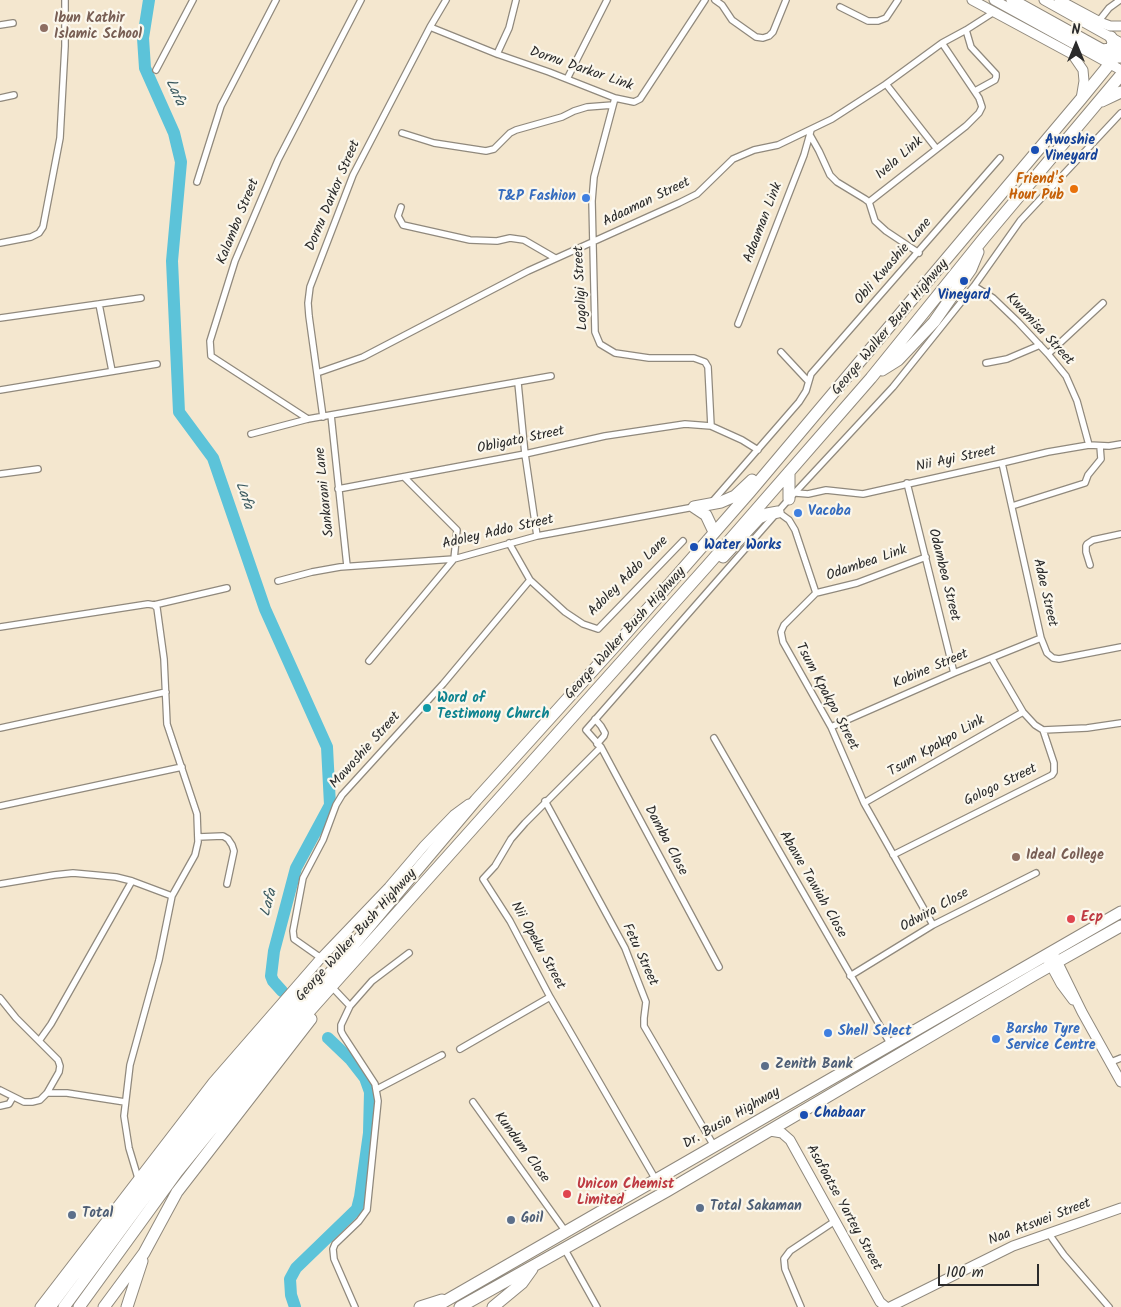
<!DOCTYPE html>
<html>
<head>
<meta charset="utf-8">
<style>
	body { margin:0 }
	#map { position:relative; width:1121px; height:1307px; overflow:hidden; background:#f4e7cf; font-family:Kalam,sans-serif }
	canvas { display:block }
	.north { position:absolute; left:1051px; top:20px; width:50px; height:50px; -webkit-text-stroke:4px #fbf7ec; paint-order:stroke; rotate:0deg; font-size:14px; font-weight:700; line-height:20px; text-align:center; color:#2b2b2b }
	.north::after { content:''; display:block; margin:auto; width:18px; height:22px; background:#2b2b2b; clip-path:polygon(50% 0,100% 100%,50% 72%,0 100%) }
	.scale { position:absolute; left:938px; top:1264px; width:101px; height:22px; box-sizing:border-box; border:2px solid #2b2b2b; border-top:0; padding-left:6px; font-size:15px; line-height:18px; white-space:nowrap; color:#2b2b2b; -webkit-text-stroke:4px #fbf7ec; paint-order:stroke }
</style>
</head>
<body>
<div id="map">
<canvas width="1121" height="1307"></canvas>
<div class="north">N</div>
<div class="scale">100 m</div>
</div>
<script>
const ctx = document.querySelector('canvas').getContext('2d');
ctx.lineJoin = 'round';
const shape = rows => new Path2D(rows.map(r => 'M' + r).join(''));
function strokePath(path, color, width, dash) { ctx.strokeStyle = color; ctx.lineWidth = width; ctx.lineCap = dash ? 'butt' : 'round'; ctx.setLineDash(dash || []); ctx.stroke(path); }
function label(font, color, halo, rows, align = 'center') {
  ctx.font = font + ' Kalam,sans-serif'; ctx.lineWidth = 4.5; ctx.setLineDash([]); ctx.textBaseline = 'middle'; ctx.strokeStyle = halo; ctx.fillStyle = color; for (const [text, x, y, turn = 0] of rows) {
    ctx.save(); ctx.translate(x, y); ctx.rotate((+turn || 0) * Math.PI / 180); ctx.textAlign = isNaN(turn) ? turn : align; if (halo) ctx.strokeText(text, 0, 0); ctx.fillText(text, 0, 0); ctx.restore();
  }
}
const river = shape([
	[149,0,143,38,145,68,174,133,181,162,172,261,179,412,213,458,265,609,327,747,330,805,296,868,274,951,271,976,273,981,282,991],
	[295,1307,291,1295,290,1279,296,1268,357,1209,360,1197,369,1133,370,1092,365,1078,351,1060,328,1038]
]);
const street = shape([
	[715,0,722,5,732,20,756,37,763,38,769,36,773,32,786,0],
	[840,7,868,21,878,21,886,18,898,0],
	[1098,22,1109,8,1120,0],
	[0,25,13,23],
	[430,27,497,54,549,72,615,98,634,102,640,99,705,0],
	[966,30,971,47,996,74,996,77,995,80,975,91],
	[497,54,509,28,516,0],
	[156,70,193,0],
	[567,79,607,0],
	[886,84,936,148],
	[0,98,14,95],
	[615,98,594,177,592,201,595,332,600,344,615,353,649,358,694,358,705,362,708,367,711,426,742,440,758,450],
	[402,133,434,143,486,151,494,149,510,133,516,130,562,117,574,111,587,107,613,105],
	[810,135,819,151,830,175,837,182,865,199,869,202,875,221,886,231,919,253],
	[197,182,221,106,276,0],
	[869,202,966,126,979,113,982,107,979,98,942,43],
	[401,207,398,216,403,225,470,240,497,241,510,238,524,240,555,258],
	[0,243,31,237,39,233,43,227,60,138,65,46,65,0],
	[974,286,993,298,1018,322,1048,354,1066,376,1077,401,1089,445],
	[99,304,112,371],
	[0,318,141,298],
	[738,324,804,155,811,130],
	[781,352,808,381],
	[1048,354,1103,303],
	[986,363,1007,359,1040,345],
	[317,373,363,357,528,271,679,203,697,194,733,159,754,150,778,145,832,119,886,84,942,43,966,30,994,12],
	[518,383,525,454,537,536],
	[0,390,157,364],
	[331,415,347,566],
	[323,417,309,316,308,303,310,287,353,175,430,27,446,0],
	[308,419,211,356,210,341,235,261,278,160,361,0],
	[251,434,308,419,551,376],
	[1002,463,1041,638,1047,653,1053,658,1059,659,1121,647],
	[0,474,38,469],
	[907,483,954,673],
	[338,489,525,454,605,436,685,424,711,426],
	[796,493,808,494,826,490,863,494,1002,463,1048,452,1089,445,1109,446,1121,444],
	[712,502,799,402,806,391,811,374,1000,158],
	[1012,506,1085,483,1088,475,1101,459,1100,446],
	[778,512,789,520,795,530,816,593],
	[509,543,530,580,565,612,583,624,598,629,683,541],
	[1090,565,1086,552,1086,546,1087,544,1093,540,1121,534],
	[278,581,312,572,340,567,454,559,537,536,694,507],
	[816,593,784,625,781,632,783,642,831,727,864,803,933,925],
	[816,593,857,583,926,557],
	[0,627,148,604,154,605,227,588],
	[369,661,454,559,457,530,404,477],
	[595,719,601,726,605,733,604,736,597,744],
	[831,727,954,673,1041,638],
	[0,728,166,692],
	[1043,730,1087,728,1121,723],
	[714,738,891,1045],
	[601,747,525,823,511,839,495,866,483,879,510,921,550,997,656,1180],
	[545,801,625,948,646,1002,644,1018,644,1026,714,1146],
	[864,803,1023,712],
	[0,806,182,767],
	[198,837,223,836,228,839,232,845,234,851,227,884],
	[893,855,1052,775,1054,772,1054,763,1043,730,1035,725,1023,712,992,659],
	[0,884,54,875,73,873,95,875,116,877,132,881,172,896],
	[321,958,294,939,293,931,303,878,323,840,336,805,342,795,443,684,530,580],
	[719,967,601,747,586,730,789,499,893,387,974,286,1020,221,1121,113],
	[850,976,933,925,1036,873],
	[332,987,350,1006],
	[0,998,16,1018,58,1060,60,1066,59,1072,47,1093,40,1100,32,1102,24,1102,0,1090],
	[39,1041,51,1024,132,881],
	[460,1049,550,997],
	[1111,1062,1121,1058],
	[377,1089,442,1055],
	[47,1093,67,1093,125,1102],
	[473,1102,566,1232],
	[0,1106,9,1104,13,1097],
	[138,1178,129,1148,124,1116,130,1065,159,960,172,896,195,855,198,842,197,814,167,724,164,659,157,608,154,605],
	[1049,1234,1064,1255,1109,1307],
	[564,1248,597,1307],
	[355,1307,334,1259,333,1249,335,1244,359,1221,367,1210,378,1101,375,1084,343,1035,341,1031,341,1025,350,1006,372,981,409,953],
	[801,1307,785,1269,784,1259,790,1251,835,1221]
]);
const secondary = shape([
	[972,0,1072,54,1083,70,1084,81,1081,99],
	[1059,0,1102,23,1110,26,1121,26],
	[1055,957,1082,1012,1121,1082],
	[1048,960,1061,984,1073,1000],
	[770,1131,782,1133,790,1140,880,1302,886,1307],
	[40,1307,213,1082,321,958,389,887,424,846,454,815,469,804],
	[890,1307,1013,1246,1121,1208]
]);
const primary = shape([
	[994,0,1121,70],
	[1044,0,1121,43]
]);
const highway = shape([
	[1012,0,1115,57,1120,57],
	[1103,50,1110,49,1112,46,1113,42,1111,37],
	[1102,101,1121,92],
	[882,370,898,360,934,322,971,269,978,252],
	[789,472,789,499],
	[694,507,721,502,735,496,752,480],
	[694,507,706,515,714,532],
	[723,557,759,518,767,514,778,512],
	[50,1307,151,1172,207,1103,282,1013,318,977],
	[64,1307,160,1177,272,1040,336,966,476,800,616,645,750,492,1081,99,1121,50],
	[79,1307,177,1172,289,1034,708,565,871,378,984,238,1121,75],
	[104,1307,144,1253,177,1192,311,1019],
	[127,1307,142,1261],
	[420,1307,442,1300],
	[435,1307,1121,912],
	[460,1307,667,1191,1034,975,1121,926],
	[493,1307,522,1283,532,1269]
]);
const markers = [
	[44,28,5,"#8d6e63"],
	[1035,150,5,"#1a4fb4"],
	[1074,189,5,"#e8710a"],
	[586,198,5,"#3f7fe0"],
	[964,281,5,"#1a4fb4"],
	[798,513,5,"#3f7fe0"],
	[694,547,5,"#1a4fb4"],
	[427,708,5,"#0f9aa8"],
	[1016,857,5,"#8d6e63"],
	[1071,919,5,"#e0444e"],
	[828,1033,5,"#3f7fe0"],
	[996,1039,5,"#3f7fe0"],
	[765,1066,5,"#5c6f8a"],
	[804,1115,5,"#1a4fb4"],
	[567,1194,5,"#e0444e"],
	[700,1208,5,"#5c6f8a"],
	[72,1215,5,"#5c6f8a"],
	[511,1220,5,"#5c6f8a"]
];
const educationNames = [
	["Ibun Kathir",54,20],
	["Islamic School",54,36],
	["Ideal College",1026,857]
];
const streetNames = [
	["Dornu Darkor Link",581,70,19],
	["Ivela Link",900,159,-41],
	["Dornu Darkor Street",334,196,-67],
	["Adaaman Street",647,203,-26],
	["Kalambo Street",239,222,-68],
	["Adaaman Link",764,223,-69],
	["Obli Kwashie Lane",894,262,-49],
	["Logoligi Street",582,288,-93],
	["George Walker Bush Highway",891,328,-50],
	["Kwamisa Street",1039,330,47],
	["Obligato Street",521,441,-12],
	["Nii Ayi Street",956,460,-12],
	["Sankarani Lane",326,492,-96],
	["Adoley Addo Street",498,533,-13],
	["Odambea Link",867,564,-19],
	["Odambea Street",943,575,76],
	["Adoley Addo Lane",629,577,-45],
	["Adae Street",1044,593,77],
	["George Walker Bush Highway",626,634,-48],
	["Kobine Street",931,670,-23],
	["Tsum Kpakpo Street",826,697,62],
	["Tsum Kpakpo Link",937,747,-30],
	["Mawoshie Street",366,751,-48],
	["Gologo Street",1001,786,-26],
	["Damba Close",665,841,62],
	["Abawe Tawiah Close",812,885,60],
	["Odwira Close",935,911,-29],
	["George Walker Bush Highway",357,936,-48],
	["Nii Opeku Street",537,946,61],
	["Fetu Street",639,955,65],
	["Dr. Busia Highway",732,1119,-30],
	["Kundum Close",521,1148,54],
	["Asafoatse Yartey Street",843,1208,61],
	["Naa Atswei Street",1040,1223,-21]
];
const transitNames = [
	["Awoshie",1045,142],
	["Vineyard",1045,158],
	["Vineyard",964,297,"center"],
	["Water Works",704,547],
	["Chabaar",814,1115]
];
const foodNames = [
	["Friend's",1064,181],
	["Hour Pub",1064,197]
];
const shopNames = [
	["T&P Fashion",576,198,"right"],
	["Vacoba",808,513],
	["Barsho Tyre",1006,1031],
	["Service Centre",1006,1047],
	["Shell Select",838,1033]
];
const cultureNames = [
	["Word of",437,700],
	["Testimony Church",437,716]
];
const healthNames = [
	["Ecp",1081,919],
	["Unicon Chemist",577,1186],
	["Limited",577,1202]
];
const serviceNames = [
	["Zenith Bank",775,1066],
	["Total Sakaman",710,1208],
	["Total",82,1215],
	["Goil",521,1220]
];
const waterNames = [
	["Lafa",174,93,66],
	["Lafa",243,496,71],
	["Lafa",270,903,-75]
];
strokePath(river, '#5cc3d9', 12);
strokePath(street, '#90897d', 8);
strokePath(secondary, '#90897d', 11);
strokePath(primary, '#90897d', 11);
strokePath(highway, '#90897d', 13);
strokePath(street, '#fff', 5.5);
strokePath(secondary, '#fff', 9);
strokePath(primary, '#fff', 9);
strokePath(highway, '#fff', 11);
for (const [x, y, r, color] of markers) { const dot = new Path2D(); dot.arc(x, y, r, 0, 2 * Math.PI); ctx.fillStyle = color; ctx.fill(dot); strokePath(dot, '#fbf7ec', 2); }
label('bold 14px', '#785e54', '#fbf7ec', educationNames, 'left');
label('14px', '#2b2b2b', '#fbf7ec', streetNames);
label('bold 14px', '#164399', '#fbf7ec', transitNames, 'left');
label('bold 14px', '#c56008', '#fbf7ec', foodNames, 'right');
label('bold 14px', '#366cbe', '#fbf7ec', shopNames, 'left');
label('bold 14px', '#0d838f', '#fbf7ec', cultureNames, 'left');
label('bold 14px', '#be3a42', '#fbf7ec', healthNames, 'left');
label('bold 14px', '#4e5e75', '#fbf7ec', serviceNames, 'left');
label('italic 15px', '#3a595f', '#fbf7ec', waterNames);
</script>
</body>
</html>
